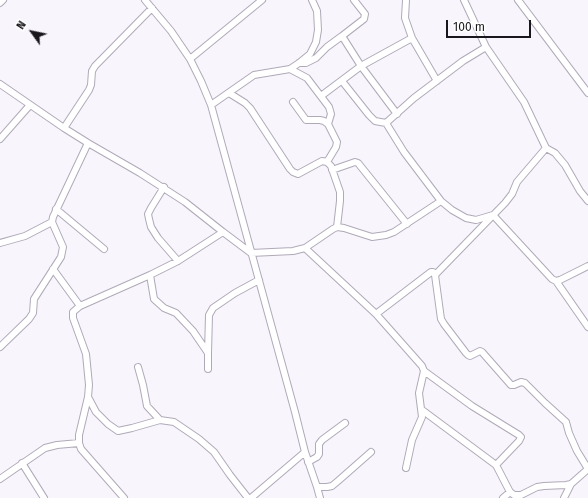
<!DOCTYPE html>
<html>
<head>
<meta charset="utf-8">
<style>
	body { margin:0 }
	#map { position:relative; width:588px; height:498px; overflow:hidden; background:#f8f5fd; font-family:"Fira Sans",sans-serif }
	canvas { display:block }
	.north { position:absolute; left:12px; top:12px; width:40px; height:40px; -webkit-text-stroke:3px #fff; paint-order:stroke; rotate:303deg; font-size:11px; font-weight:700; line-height:16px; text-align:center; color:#19171c }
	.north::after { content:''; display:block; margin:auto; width:14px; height:18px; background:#19171c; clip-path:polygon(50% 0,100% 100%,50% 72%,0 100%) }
	.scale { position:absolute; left:446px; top:20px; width:85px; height:18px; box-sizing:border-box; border:2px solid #19171c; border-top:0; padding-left:5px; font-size:12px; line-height:14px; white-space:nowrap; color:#19171c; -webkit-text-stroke:3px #fff; paint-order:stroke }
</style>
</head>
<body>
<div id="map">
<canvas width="588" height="498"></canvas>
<div class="north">N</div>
<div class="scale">100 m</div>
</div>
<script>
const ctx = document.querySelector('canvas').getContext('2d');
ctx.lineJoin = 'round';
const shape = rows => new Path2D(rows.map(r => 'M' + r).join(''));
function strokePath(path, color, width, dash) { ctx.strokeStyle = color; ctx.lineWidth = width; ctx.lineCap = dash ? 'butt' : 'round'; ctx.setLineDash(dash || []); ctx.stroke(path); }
const minor = shape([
	[145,0,171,31,190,59,201,81,211,105,295,412,305,452,251,498],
	[406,0,405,18,412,38,437,81],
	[464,0,486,47,524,102,546,148,555,153,565,165,580,191,588,201],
	[518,0,588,93],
	[0,3,3,0],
	[342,36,361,66,397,114],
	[190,59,262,0],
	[299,63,306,63,316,58,327,47,342,36,364,19,365,14,354,0],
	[290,69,307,78,329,107,331,114,328,124],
	[342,81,369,115,375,121,386,123,404,152,441,201,452,210,466,218,476,220,493,215,552,279,556,281,560,280,588,266],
	[0,84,64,128,88,143,140,173,185,202,223,232,251,253,293,251,305,248,333,229,337,227,344,228,372,237,386,235,394,232,441,201],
	[229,93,245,103,250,108,290,169,293,172,298,174,322,161,327,162,331,166,340,192,340,201,337,227],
	[321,96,361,66,412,38],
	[293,102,306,120,320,120,324,121,328,124,337,142,336,147,327,162],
	[211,105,254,75,290,69,299,63,310,54,316,42,318,30,317,11,312,0],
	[386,123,414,98,463,61,486,47],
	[64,128,89,90,91,85,92,71,95,66,152,8],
	[0,139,30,105],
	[332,170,355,162,358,163,407,224],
	[164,187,151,208,148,214,149,219,151,227,158,238,178,261],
	[56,209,104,249],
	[0,243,25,236,52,222],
	[305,248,376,314,422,366,424,371,472,406,519,435,521,437,519,441,496,465],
	[53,269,80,306],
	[150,275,154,299,164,308,176,313,193,331,208,353,208,369],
	[435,275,505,203,512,194,517,182,546,148],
	[556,281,588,327],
	[376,314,431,272,433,272,435,275,441,319,444,324,466,353,468,355,470,356,480,351,482,352,511,385,514,385,521,382,525,383,545,403,566,422,569,433,577,451,588,469],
	[0,347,29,319,33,313,34,299,61,257,63,247,52,222,53,217,88,143],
	[208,353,209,315,213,308,235,293,259,280],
	[138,367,143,385,147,406,160,420,174,422,199,439,214,452,230,475,248,498],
	[88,397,96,412,108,424,118,431,132,428,160,420],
	[422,410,496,465,510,492,518,498],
	[305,452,317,487,320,498],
	[308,462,317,457,319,454,319,444,322,440,345,423],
	[22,463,44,498],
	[406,468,412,440,422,417,419,393,424,371],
	[0,479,45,448,57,445,79,443],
	[317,487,327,487,332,486,338,481,371,452],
	[515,495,521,495,537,487,544,486,566,485,571,484,588,469],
	[124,498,81,449,79,443,79,435,88,397,89,385,86,354,73,318,73,312,80,306,150,275,178,261,223,232],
	[503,498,510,492],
	[564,498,571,484]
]);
strokePath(minor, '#b0aab8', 8);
strokePath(minor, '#fff', 6);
</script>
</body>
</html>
